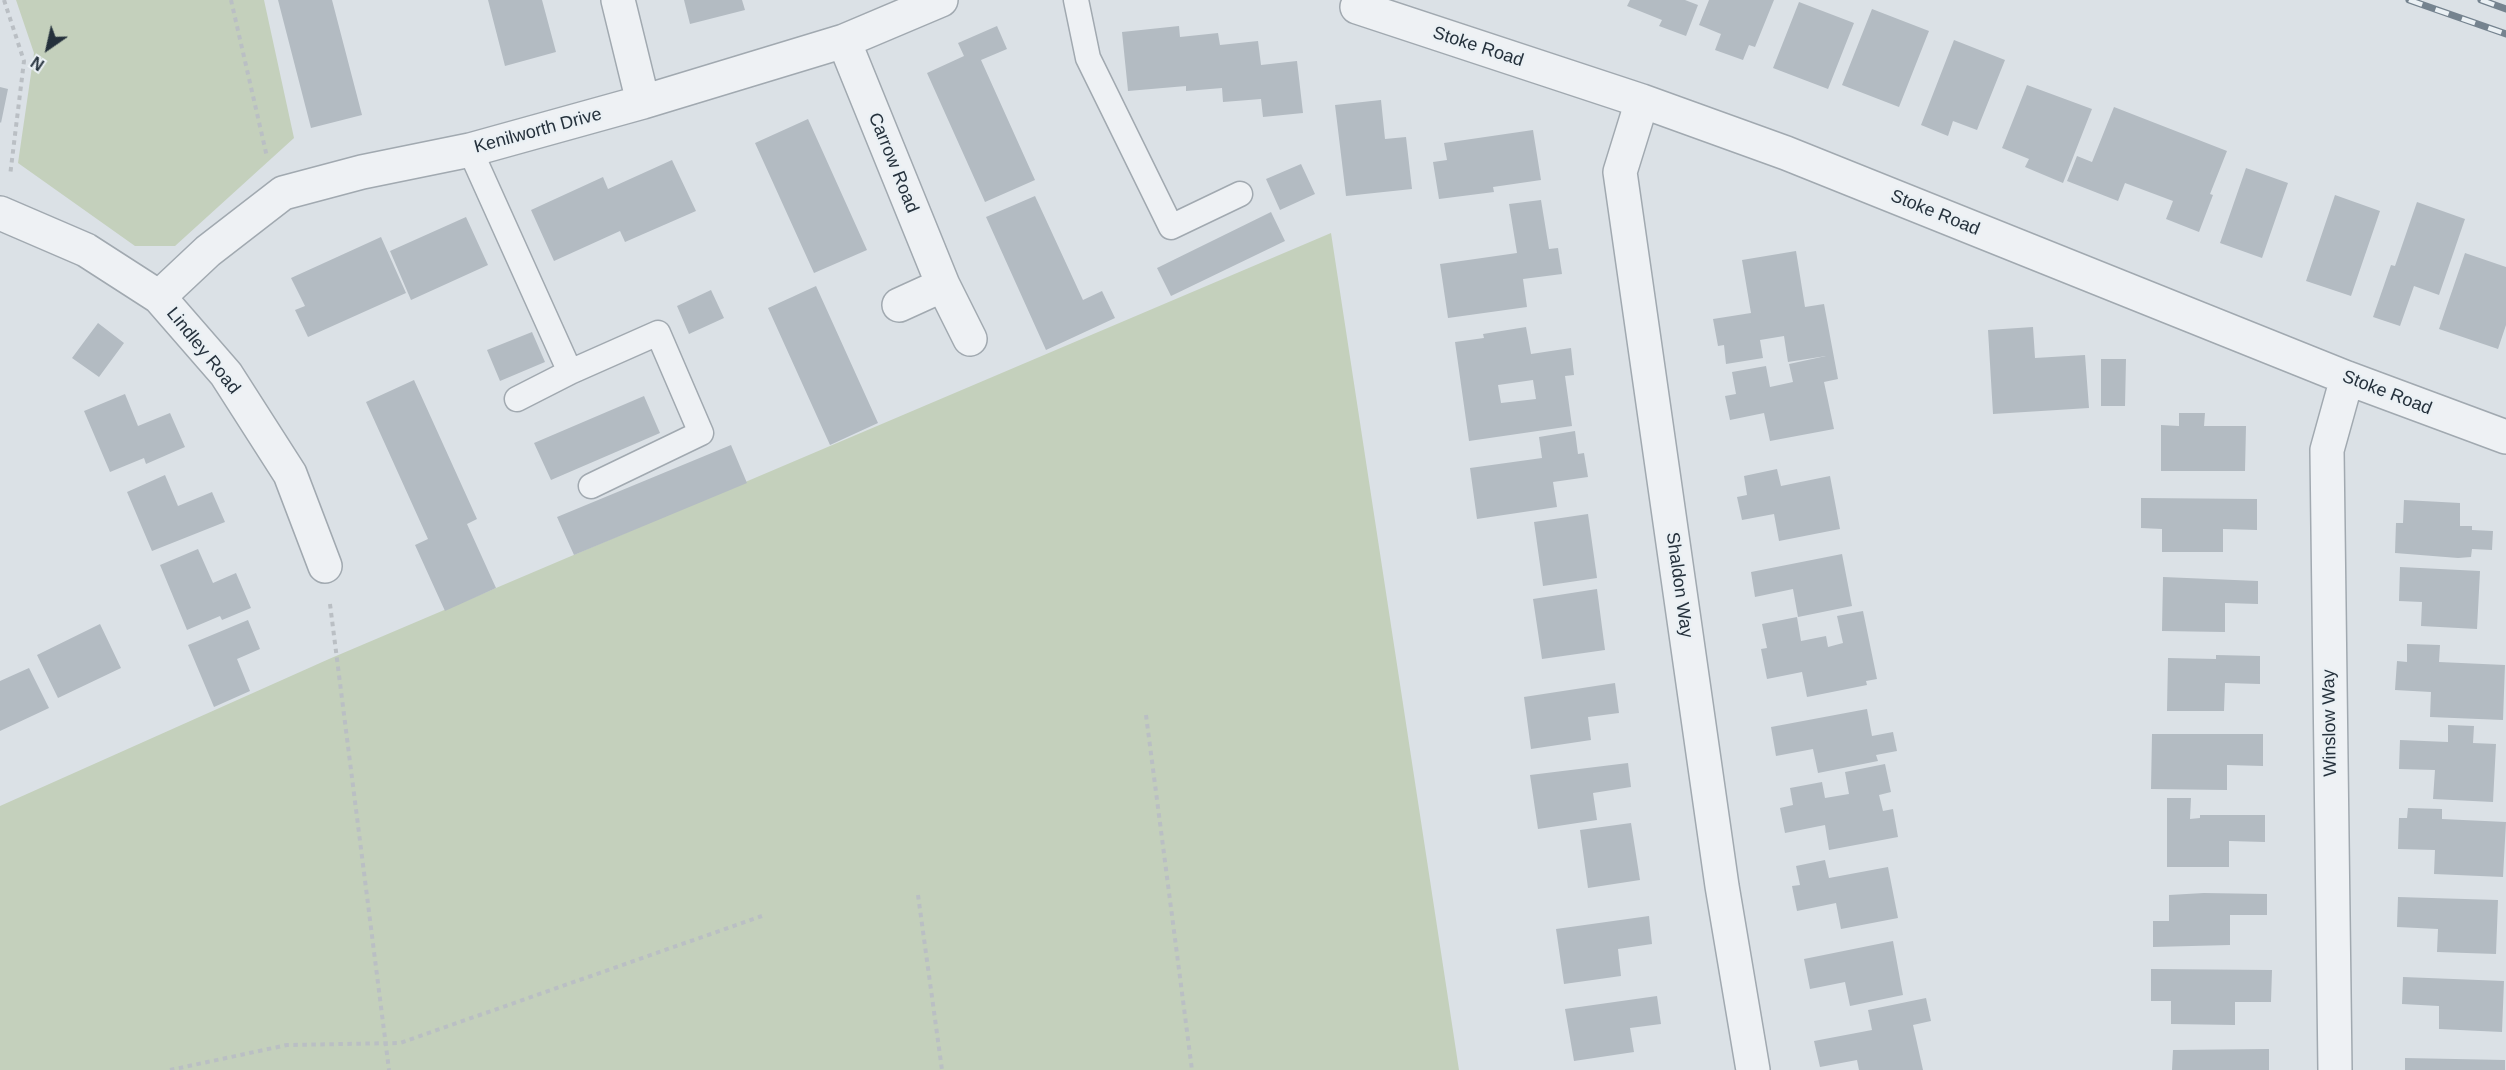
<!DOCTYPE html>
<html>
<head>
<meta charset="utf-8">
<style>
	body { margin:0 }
	#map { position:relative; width:2506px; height:1070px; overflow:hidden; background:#dbe1e6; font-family:Arial,sans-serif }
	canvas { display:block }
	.north { position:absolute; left:18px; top:18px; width:60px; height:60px; -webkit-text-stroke:4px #eaf0f4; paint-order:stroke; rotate:214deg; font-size:16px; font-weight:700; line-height:24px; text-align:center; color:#25313c }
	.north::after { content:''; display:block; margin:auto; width:21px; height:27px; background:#25313c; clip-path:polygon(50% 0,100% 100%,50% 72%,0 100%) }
</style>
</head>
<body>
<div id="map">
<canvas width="2506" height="1070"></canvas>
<div class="north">N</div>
</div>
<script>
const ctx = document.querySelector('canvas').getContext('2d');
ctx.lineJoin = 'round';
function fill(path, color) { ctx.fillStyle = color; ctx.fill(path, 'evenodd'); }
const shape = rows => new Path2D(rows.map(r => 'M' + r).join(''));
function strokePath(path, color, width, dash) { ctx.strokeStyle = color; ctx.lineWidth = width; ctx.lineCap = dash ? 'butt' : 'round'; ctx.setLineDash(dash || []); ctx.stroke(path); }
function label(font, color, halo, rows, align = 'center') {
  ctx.font = font + ' Arial,sans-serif'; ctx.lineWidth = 4.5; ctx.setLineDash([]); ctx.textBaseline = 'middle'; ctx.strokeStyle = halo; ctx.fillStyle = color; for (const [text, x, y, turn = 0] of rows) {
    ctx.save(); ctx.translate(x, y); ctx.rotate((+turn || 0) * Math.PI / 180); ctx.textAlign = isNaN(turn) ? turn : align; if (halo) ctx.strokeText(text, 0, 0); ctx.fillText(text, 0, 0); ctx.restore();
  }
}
const green = shape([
	[16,0,264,0,294,138,175,246,135,246,18,163,34,53],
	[1331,233,1459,1070,0,1070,0,806,329,659]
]);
const building = shape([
	[278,0,332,0,362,115,311,128],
	[488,0,542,0,556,52,505,66],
	[684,0,742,0,745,10,690,24],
	[1630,0,1685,0,1698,5,1686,36,1659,26,1662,20,1627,6],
	[1709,0,1774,0,1755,47,1749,45,1743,60,1715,50,1721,34,1699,25],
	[1799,2,1854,23,1828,89,1773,68],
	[1872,9,1929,31,1899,107,1842,85],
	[997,26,1007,49,981,60,1035,180,985,202,927,73,964,56,958,43],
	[1179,26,1180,37,1218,33,1220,45,1258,41,1261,65,1297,61,1303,113,1263,117,1261,99,1223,102,1222,88,1186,91,1186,86,1128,91,1122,32],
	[1954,40,2005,60,1977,130,1953,121,1948,136,1921,125],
	[2027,85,2092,109,2063,183,2025,167,2029,159,2002,148],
	[0,87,8,89,1,123,0,122],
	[1381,100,1385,139,1406,137,1412,189,1346,196,1335,105],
	[2114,107,2227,151,2210,194,2213,195,2199,232,2166,219,2173,201,2125,183,2118,201,2067,181,2077,156,2092,162],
	[808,119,867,250,814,273,755,143],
	[1533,130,1541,180,1493,187,1494,192,1439,199,1433,162,1447,160,1444,143],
	[672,160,696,211,625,242,620,231,554,261,531,210,603,177,608,189],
	[1301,164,1315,194,1280,210,1266,179],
	[2246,168,2288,183,2262,258,2220,243],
	[2335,195,2380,211,2351,296,2306,281],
	[1035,196,1083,300,1102,291,1115,318,1046,350,986,217],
	[1541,200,1549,249,1558,248,1562,274,1523,279,1527,307,1448,318,1440,264,1517,253,1509,204],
	[2417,202,2465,219,2439,295,2414,286,2400,326,2373,317,2391,265,2395,266],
	[1271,212,1285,241,1171,296,1157,268],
	[466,217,488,265,411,300,390,251],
	[381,237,406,293,308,337,295,310,305,306,291,278],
	[1796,251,1805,307,1824,304,1838,379,1824,382,1834,429,1770,441,1764,413,1730,420,1725,396,1736,394,1732,372,1766,366,1770,387,1793,382,1789,364,1826,356,1788,362,1784,336,1760,340,1763,358,1726,364,1724,345,1718,346,1713,319,1751,313,1742,260],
	[2465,253,2506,267,2506,325,2498,349,2439,329],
	[816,286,878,423,830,445,768,308],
	[711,290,724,318,689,334,677,306],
	[98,323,124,343,99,377,72,358],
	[1526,327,1531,354,1571,348,1574,375,1565,376,1572,426,1469,441,1455,342,1484,338,1483,334],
	[1533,380,1536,399,1501,403,1498,385],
	[2033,327,2035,358,2085,355,2089,408,1993,414,1988,330],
	[532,332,545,362,500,381,487,350],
	[2101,359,2126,359,2125,406,2101,406],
	[414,380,477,519,467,524,496,588,445,611,415,545,428,539,366,402],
	[125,394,138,426,170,413,185,447,146,464,144,458,110,472,84,411],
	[644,396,660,433,551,480,534,443],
	[2179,413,2205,413,2204,426,2246,426,2245,471,2161,471,2161,425,2179,426],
	[1575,431,1578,454,1584,453,1588,477,1553,482,1557,507,1477,519,1470,468,1542,458,1539,437],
	[731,445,747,483,574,555,557,517],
	[1777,469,1781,486,1830,476,1840,529,1779,541,1774,514,1742,520,1737,497,1747,495,1744,476],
	[165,475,178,506,212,492,225,522,152,551,127,492],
	[2141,498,2257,499,2257,530,2223,529,2223,552,2162,552,2162,529,2141,528],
	[2404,500,2460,503,2460,526,2472,526,2472,530,2493,531,2492,550,2472,549,2471,557,2458,558,2395,553,2396,523,2403,523],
	[1588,514,1597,578,1543,586,1534,522],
	[198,549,213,583,236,573,251,608,222,620,220,616,187,630,160,565],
	[1842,554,1852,606,1798,617,1793,589,1755,597,1751,572],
	[2400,567,2480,571,2477,629,2421,626,2422,602,2399,601],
	[2163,577,2258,581,2258,604,2225,603,2225,632,2162,631],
	[1597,589,1605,650,1542,659,1533,599],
	[1863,611,1877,679,1866,681,1867,685,1807,697,1802,672,1767,679,1761,649,1767,648,1762,624,1797,617,1801,641,1826,636,1828,647,1843,643,1837,616],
	[248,620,260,649,237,659,250,691,214,707,188,645],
	[100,624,121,668,58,698,37,655],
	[2407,644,2440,645,2439,662,2505,665,2503,720,2430,717,2431,692,2395,690,2397,661,2407,662],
	[2216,655,2260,656,2260,684,2225,683,2224,711,2167,711,2168,658,2216,659],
	[29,668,49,708,0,731,0,681],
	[1615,683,1619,713,1588,717,1591,740,1531,749,1524,697],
	[1867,709,1872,736,1893,732,1897,751,1876,755,1878,761,1818,773,1813,749,1776,756,1771,727],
	[2448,725,2474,726,2473,743,2496,744,2493,802,2433,799,2435,770,2399,769,2400,740,2448,742],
	[2152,734,2263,734,2263,766,2227,765,2227,790,2151,789],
	[1628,763,1631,787,1593,793,1597,820,1538,829,1530,775],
	[1885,764,1891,792,1879,795,1883,811,1893,809,1898,837,1829,850,1825,825,1785,833,1780,808,1793,805,1790,788,1822,782,1825,798,1849,794,1845,772],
	[2167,798,2191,798,2190,819,2200,818,2200,815,2265,815,2265,842,2229,841,2229,867,2167,867],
	[2408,808,2442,809,2442,819,2506,822,2503,877,2434,874,2435,850,2398,849,2399,818,2407,818],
	[1631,823,1640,880,1588,888,1580,830],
	[1825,860,1829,878,1888,867,1898,918,1841,929,1836,903,1797,911,1792,886,1800,885,1796,866],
	[2204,893,2267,894,2267,915,2230,915,2230,945,2153,947,2153,921,2169,921,2169,895],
	[2398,897,2498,900,2496,954,2437,952,2438,929,2397,927],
	[1649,916,1652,944,1618,949,1621,976,1564,984,1556,929],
	[1893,941,1903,995,1850,1006,1845,982,1810,989,1804,959],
	[2151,969,2272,970,2271,1002,2235,1002,2235,1025,2171,1024,2171,1001,2151,1001],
	[2403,977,2504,981,2502,1032,2439,1029,2439,1006,2402,1004],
	[1657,996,1661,1024,1630,1028,1634,1052,1574,1061,1565,1009],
	[1926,998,1931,1021,1913,1025,1923,1070,1859,1070,1857,1060,1820,1067,1814,1041,1872,1030,1868,1010],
	[2269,1049,2269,1070,2172,1070,2173,1050],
	[2405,1058,2505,1060,2505,1070,2405,1070]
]);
const path = shape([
	[4,0,24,61,10,176],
	[231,0,267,157],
	[330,604,389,1070],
	[1146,715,1192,1070],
	[918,895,942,1070],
	[170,1070,287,1045,400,1043,762,916]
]);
const service = shape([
	[1076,0,1088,58,1171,227,1240,194],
	[470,150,570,372,658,333,701,433,591,486],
	[517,399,570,372]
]);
const minor = shape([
	[618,0,643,102],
	[1357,7,1642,101,1786,153,2347,378,2506,437],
	[844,41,943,285,899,305],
	[1642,101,1620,172,1722,886,1753,1070],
	[0,213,86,250,159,297,226,374,290,474,325,566],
	[943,285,970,339],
	[159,297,208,251,283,193,362,172,470,150,643,102,844,41,941,0],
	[2335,1070,2327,450,2347,378]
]);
const rail = shape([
	[2409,0,2506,34],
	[2481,0,2506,9]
]);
const streetNames = [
	["Stoke Road",1478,47,18],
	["Kenilworth Drive",538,131,-15],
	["Carrow Road",893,163,68],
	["Stoke Road",1935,213,22],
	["Lindley Road",203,351,51],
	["Stoke Road",2387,393,21],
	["Shaldon Way",1679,585,82],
	["Winslow Way",2330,723,-91]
];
fill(green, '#c4d0bc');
fill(building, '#b3bbc2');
strokePath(service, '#a1a9b0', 27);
strokePath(minor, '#a1a9b0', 36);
strokePath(path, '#babfc4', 4, [4.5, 4.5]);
strokePath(service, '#eef1f4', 24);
strokePath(minor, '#eef1f4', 33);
strokePath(rail, '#75838f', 7);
strokePath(rail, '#eaf0f4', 4.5, [14]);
label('18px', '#25313c', '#eaf0f4', streetNames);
</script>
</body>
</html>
